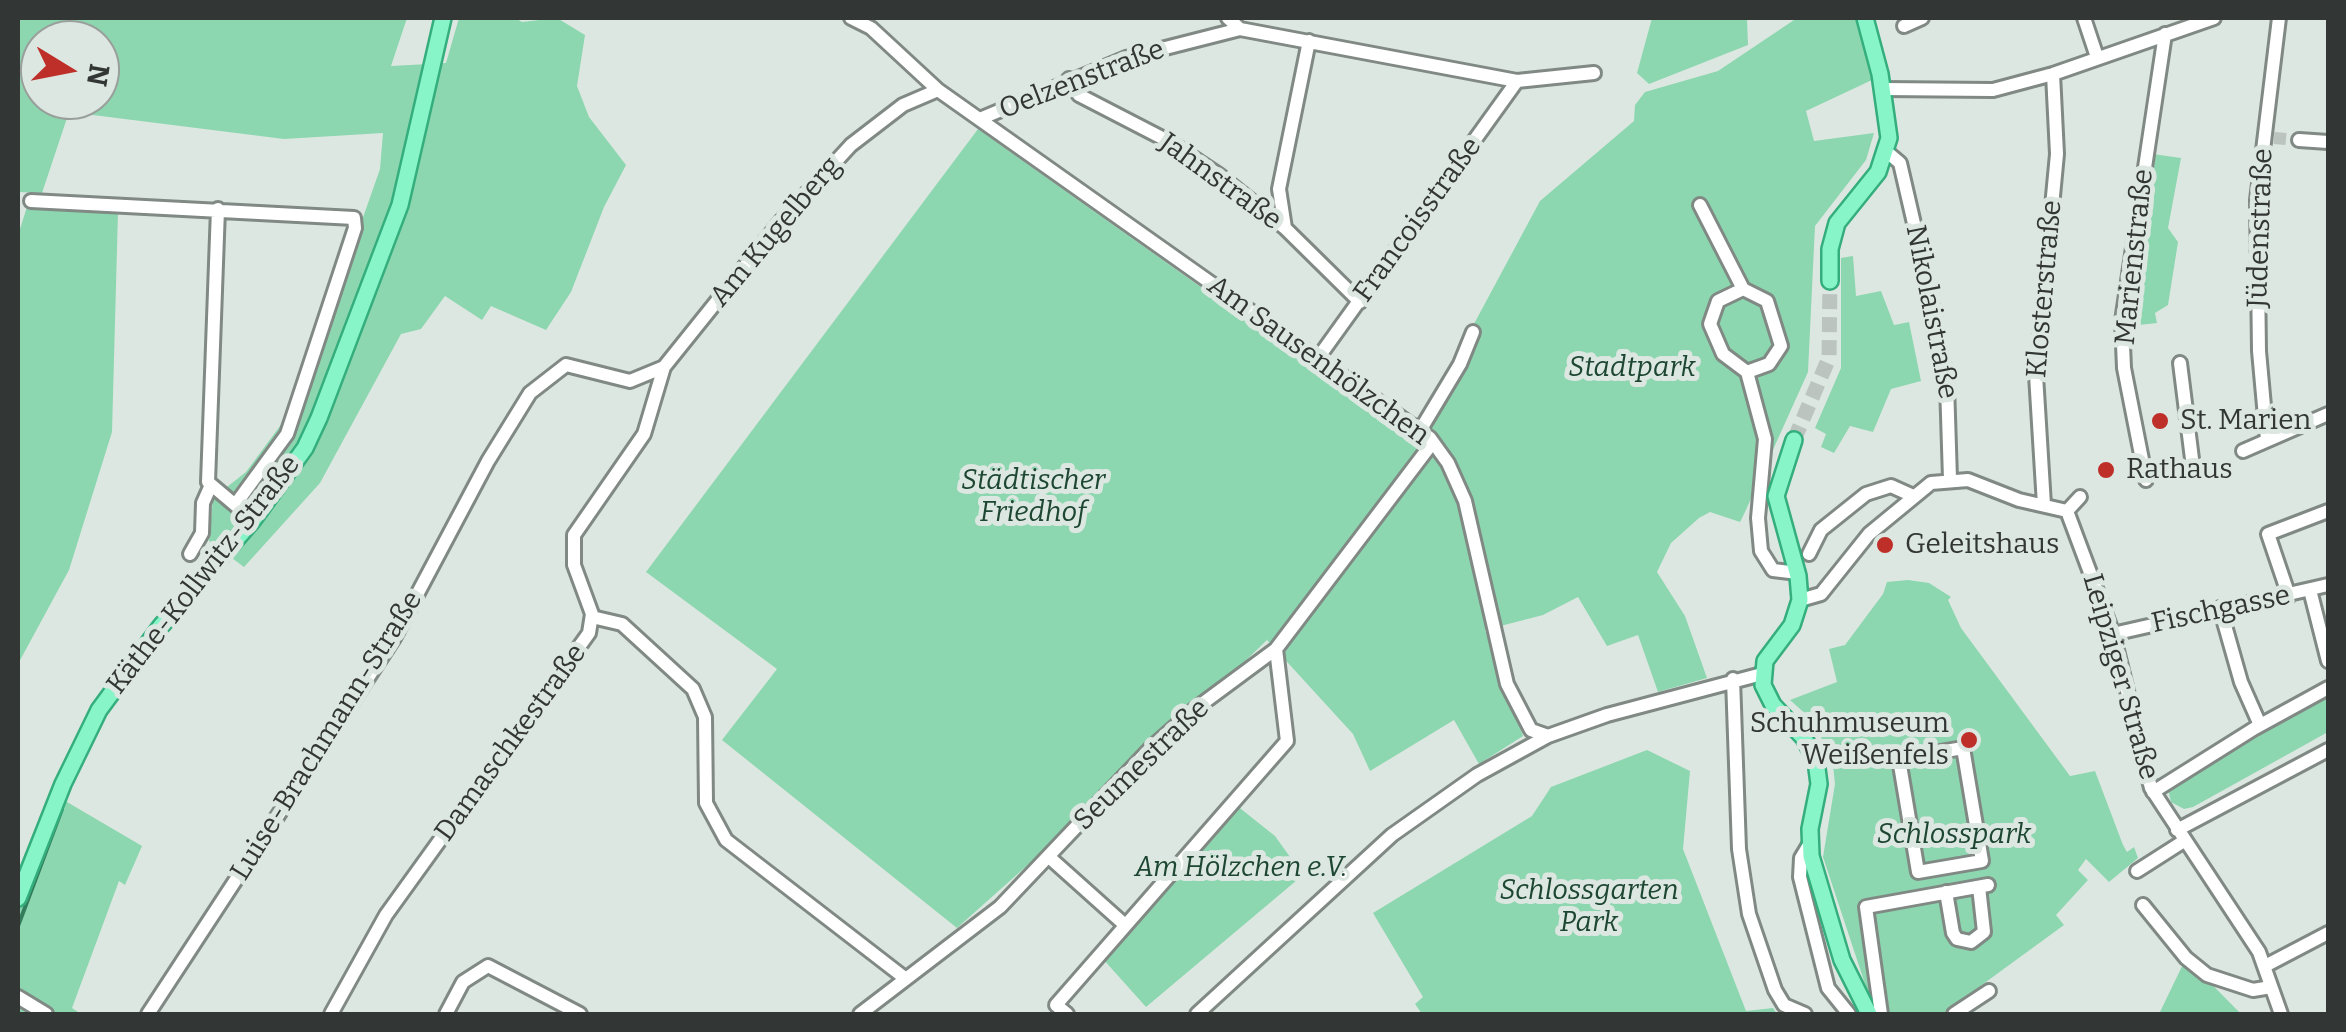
<!DOCTYPE html>
<html>
<head>
<meta charset="utf-8">
<style>
	body { margin:0 }
	#map { position:relative; width:2346px; height:1032px; overflow:hidden; background:#dde7e1; font-family:Bitter,serif }
	canvas { display:block }
	.frame { position:absolute; inset:0; border:20px solid #323634; pointer-events:none }
	.north { position:absolute; left:20px; top:20px; width:100px; height:100px; box-sizing:border-box; background:#dde7e1; border:2px solid #99a09c; border-radius:50%; rotate:100deg; font-size:28px; font-weight:700; line-height:40px; text-align:center; color:#323634 }
	.north::after { content:''; display:block; margin:auto; width:35px; height:45px; background:#be2f2a; clip-path:polygon(50% 0,100% 100%,50% 72%,0 100%) }
</style>
</head>
<body>
<div id="map">
<canvas width="2346" height="1032"></canvas>
<div class="frame"></div>
<div class="north">N</div>
</div>
<script>
const ctx = document.querySelector('canvas').getContext('2d');
ctx.lineJoin = 'round';
function fill(path, color) { ctx.fillStyle = color; ctx.fill(path, 'evenodd'); }
const shape = rows => new Path2D(rows.map(r => 'M' + r).join(''));
function strokePath(path, color, width, dash) { ctx.strokeStyle = color; ctx.lineWidth = width; ctx.lineCap = dash ? 'butt' : 'round'; ctx.setLineDash(dash || []); ctx.stroke(path); }
function label(font, color, halo, rows, align = 'center') {
  ctx.font = font + ' Bitter,serif'; ctx.lineWidth = 10; ctx.setLineDash([]); ctx.textBaseline = 'middle'; ctx.strokeStyle = halo; ctx.fillStyle = color; for (const [text, x, y, turn = 0] of rows) {
    ctx.save(); ctx.translate(x, y); ctx.rotate((+turn || 0) * Math.PI / 180); ctx.textAlign = isNaN(turn) ? turn : align; if (halo) ctx.strokeText(text, 0, 0); ctx.fillText(text, 0, 0); ctx.restore();
  }
}
const green = shape([
	[18,18,407,18,391,66,446,63,459,18,515,18,522,22,557,18,585,35,577,86,589,117,626,165,604,207,571,292,546,330,491,306,482,320,445,296,421,329,401,334,320,483,244,567,209,541,213,498,246,472,280,426,306,380,380,169,383,133,284,139,69,112,42,193,18,192],
	[40,40,100,40,100,100,40,100],
	[1652,18,1747,18,1748,45,1649,84,1637,73],
	[1797,18,1856,18,1872,80,1806,111,1814,141,1874,133,1866,160,1815,226,1808,372,1745,512,1740,522,1710,512,1699,518,1671,543,1657,572,1685,616,1707,678,1658,692,1638,635,1607,646,1578,597,1543,615,1485,630,1523,736,1479,764,1454,720,1370,771,1353,734,1267,640,1113,789,957,928,722,740,777,669,646,572,978,129,1408,434,1439,389,1540,201,1634,121,1635,105,1645,92,1718,71],
	[2153,154,2181,158,2168,228,2178,242,2168,305,2155,313,2157,323,2130,326],
	[27,207,118,212,112,432,69,570,18,664,18,235],
	[1853,256,1856,296,1881,291,1894,325,1909,322,1921,381,1891,389,1873,432,1850,426,1834,453,1821,447,1826,434,1815,428,1841,368,1841,258],
	[1908,580,1929,583,1951,597,1948,600,1961,628,2070,776,2095,771,2123,845,2127,852,2134,847,2138,858,2109,882,2086,859,2078,870,2088,880,2056,915,2064,925,1942,1014,1885,1014,1868,993,1823,857,1835,784,1832,756,1809,717,1790,700,1837,682,1829,649,1845,645,1883,594,1887,582],
	[2328,694,2328,732,2193,807,2184,809,2171,802,2168,789,2227,748],
	[1647,750,1690,771,1683,849,1746,1011,1773,1008,1777,1014,1422,1014,1415,1004,1423,997,1373,913,1532,816,1551,787],
	[50,792,142,846,125,885,119,881,72,1008,81,1014,18,1014,18,870],
	[1236,805,1275,836,1303,875,1146,1007,1103,959],
	[2186,958,2241,1014,2159,1014]
]);
const stream = shape([
	[18,926,62,809]
]);
const minorTunnel = shape([
	[2274,138,2299,140]
]);
const majorTunnel = shape([
	[1794,440,1829,358,1830,281]
]);
const minor = shape([
	[851,18,871,28,938,90,1430,438,1448,463,1465,501,1507,684,1531,730,1548,736],
	[1228,18,1240,29,1517,81,1594,73],
	[2084,18,2097,57],
	[1904,26,1922,18],
	[1069,79,1079,95,1168,141,1219,175,1285,228,1360,302],
	[1883,89,1993,90,2053,74,2214,18],
	[982,118,1126,58,1240,29],
	[2299,140,2328,142],
	[1887,152,1900,163,1928,284,1947,384,1950,479],
	[31,201,354,218,355,228,287,434,235,505],
	[1700,205,1743,289],
	[218,209,208,482,253,520],
	[1285,228,1279,189,1309,41],
	[1318,358,1517,81],
	[2180,363,2193,467],
	[1747,372,1723,354,1710,324,1718,301,1743,289,1767,301,1781,346,1769,364,1747,372,1765,439,1758,518,1761,551,1773,570,1798,573],
	[1421,429,1460,364,1473,332],
	[2267,439,2259,351,2257,200,2279,18],
	[2243,451,2328,414],
	[2146,480,2124,368,2122,321,2165,34],
	[2044,505,2036,375,2057,154,2053,74],
	[2067,511,2080,497],
	[190,554,202,533,203,503,211,485],
	[1809,554,1821,530,1866,494,1891,486,1911,495],
	[2310,590,2328,661],
	[2289,596,2268,534,2328,511],
	[1800,600,1821,594,1869,534,1931,483,1968,480,2019,500,2067,511,2113,634,2151,788,2259,952,2281,1014],
	[2220,608,2241,682,2260,725],
	[592,617,622,624,693,689,705,717,706,803,726,840,906,979],
	[2113,634,2328,585],
	[1733,679,1739,849,1749,914,1775,990,1784,1005,1805,1014],
	[1963,748,1982,861,1918,872,1899,759,1963,748],
	[2153,792,2255,728,2328,688],
	[2177,830,2328,750],
	[1810,843,1801,858,1800,877,1828,988,1849,1014],
	[1049,857,1125,925],
	[2137,871,2184,841],
	[1946,892,1953,933,1957,939,1971,942,1984,932,1979,887],
	[2143,905,2186,958,2207,975,2253,990,2271,987],
	[2265,966,2328,933],
	[18,997,46,1014],
	[148,1014,394,638,488,461,530,393,566,365,630,381,664,367],
	[331,1014,386,915,589,633,592,614,574,565,574,535,644,434,664,367,782,220,851,145,903,105,938,90],
	[446,1014,463,982,488,966,580,1014],
	[860,1014,1000,907,1151,748,1195,709,1276,649,1433,442],
	[1067,1014,1056,1005,1287,741,1276,649],
	[1197,1014,1392,835,1477,775,1548,736,1607,715,1762,674],
	[1881,1014,1866,907,1988,885],
	[1954,1014,1989,991]
]);
const major = shape([
	[1830,281,1830,249,1837,223,1878,172,1889,138,1880,74,1865,18],
	[1794,440,1776,496,1798,576,1800,600,1792,625,1765,661,1763,685,1773,705,1804,738,1816,761,1819,784,1810,829,1811,856,1842,960,1869,1014],
	[18,898,63,784,99,710,161,626,253,520,305,448,319,418,400,205,443,18]
]);
const markers = [
	[2160,421,10,"#be2f2a"],
	[2106,470,10,"#be2f2a"],
	[1885,545,10,"#be2f2a"],
	[1969,740,10,"#be2f2a"]
];
const streetNames = [
	["Oelzenstraße",1082,80,-21],
	["Jahnstraße",1220,182,36],
	["Francoisstraße",1418,220,-54],
	["Jüdenstraße",2261,228,-88],
	["Am Kugelberg",776,232,-50],
	["Marienstraße",2135,257,-84],
	["Klosterstraße",2045,289,-85],
	["Nikolaistraße",1931,312,79],
	["Am Sausenhölzchen",1318,361,36],
	["Käthe-Kollwitz-Straße",204,575,-52],
	["Fischgasse",2221,610,-12],
	["Leipziger Straße",2120,677,74],
	["Luise-Brachmann-Straße",327,736,-58],
	["Damaschkestraße",511,743,-54],
	["Seumestraße",1142,765,-44]
];
const parkNames = [
	["Stadtpark",1632,368],
	["Städtischer",1033,481],
	["Friedhof",1033,513],
	["Schlosspark",1954,835],
	["Am Hölzchen e.V.",1241,868],
	["Schlossgarten",1589,891],
	["Park",1589,923]
];
const poiNames = [
	["St. Marien",2180,421],
	["Rathaus",2126,470],
	["Geleitshaus",1905,545],
	["Schuhmuseum",1949,724,"right"],
	["Weißenfels",1949,756,"right"]
];
fill(green, '#8cd7af');
strokePath(stream, '#337d5c', 4);
strokePath(minorTunnel, '#bbc4be', 12, [12, 6]);
strokePath(majorTunnel, '#bbc4be', 15, [15, 8]);
strokePath(minor, '#808984', 18);
strokePath(major, '#35ae7d', 20);
strokePath(minor, '#fff', 12);
strokePath(major, '#87f5c8', 15);
for (const [x, y, r, color] of markers) { const dot = new Path2D(); dot.arc(x, y, r, 0, 2 * Math.PI); ctx.fillStyle = color; ctx.fill(dot); strokePath(dot, '#dde7e1', 4); }
label('28px', '#323634', '#dde7e1', streetNames);
label('italic 28px', '#1d4733', '#dde7e1', parkNames);
label('28px', '#323634', '#dde7e1', poiNames, 'left');
</script>
</body>
</html>
